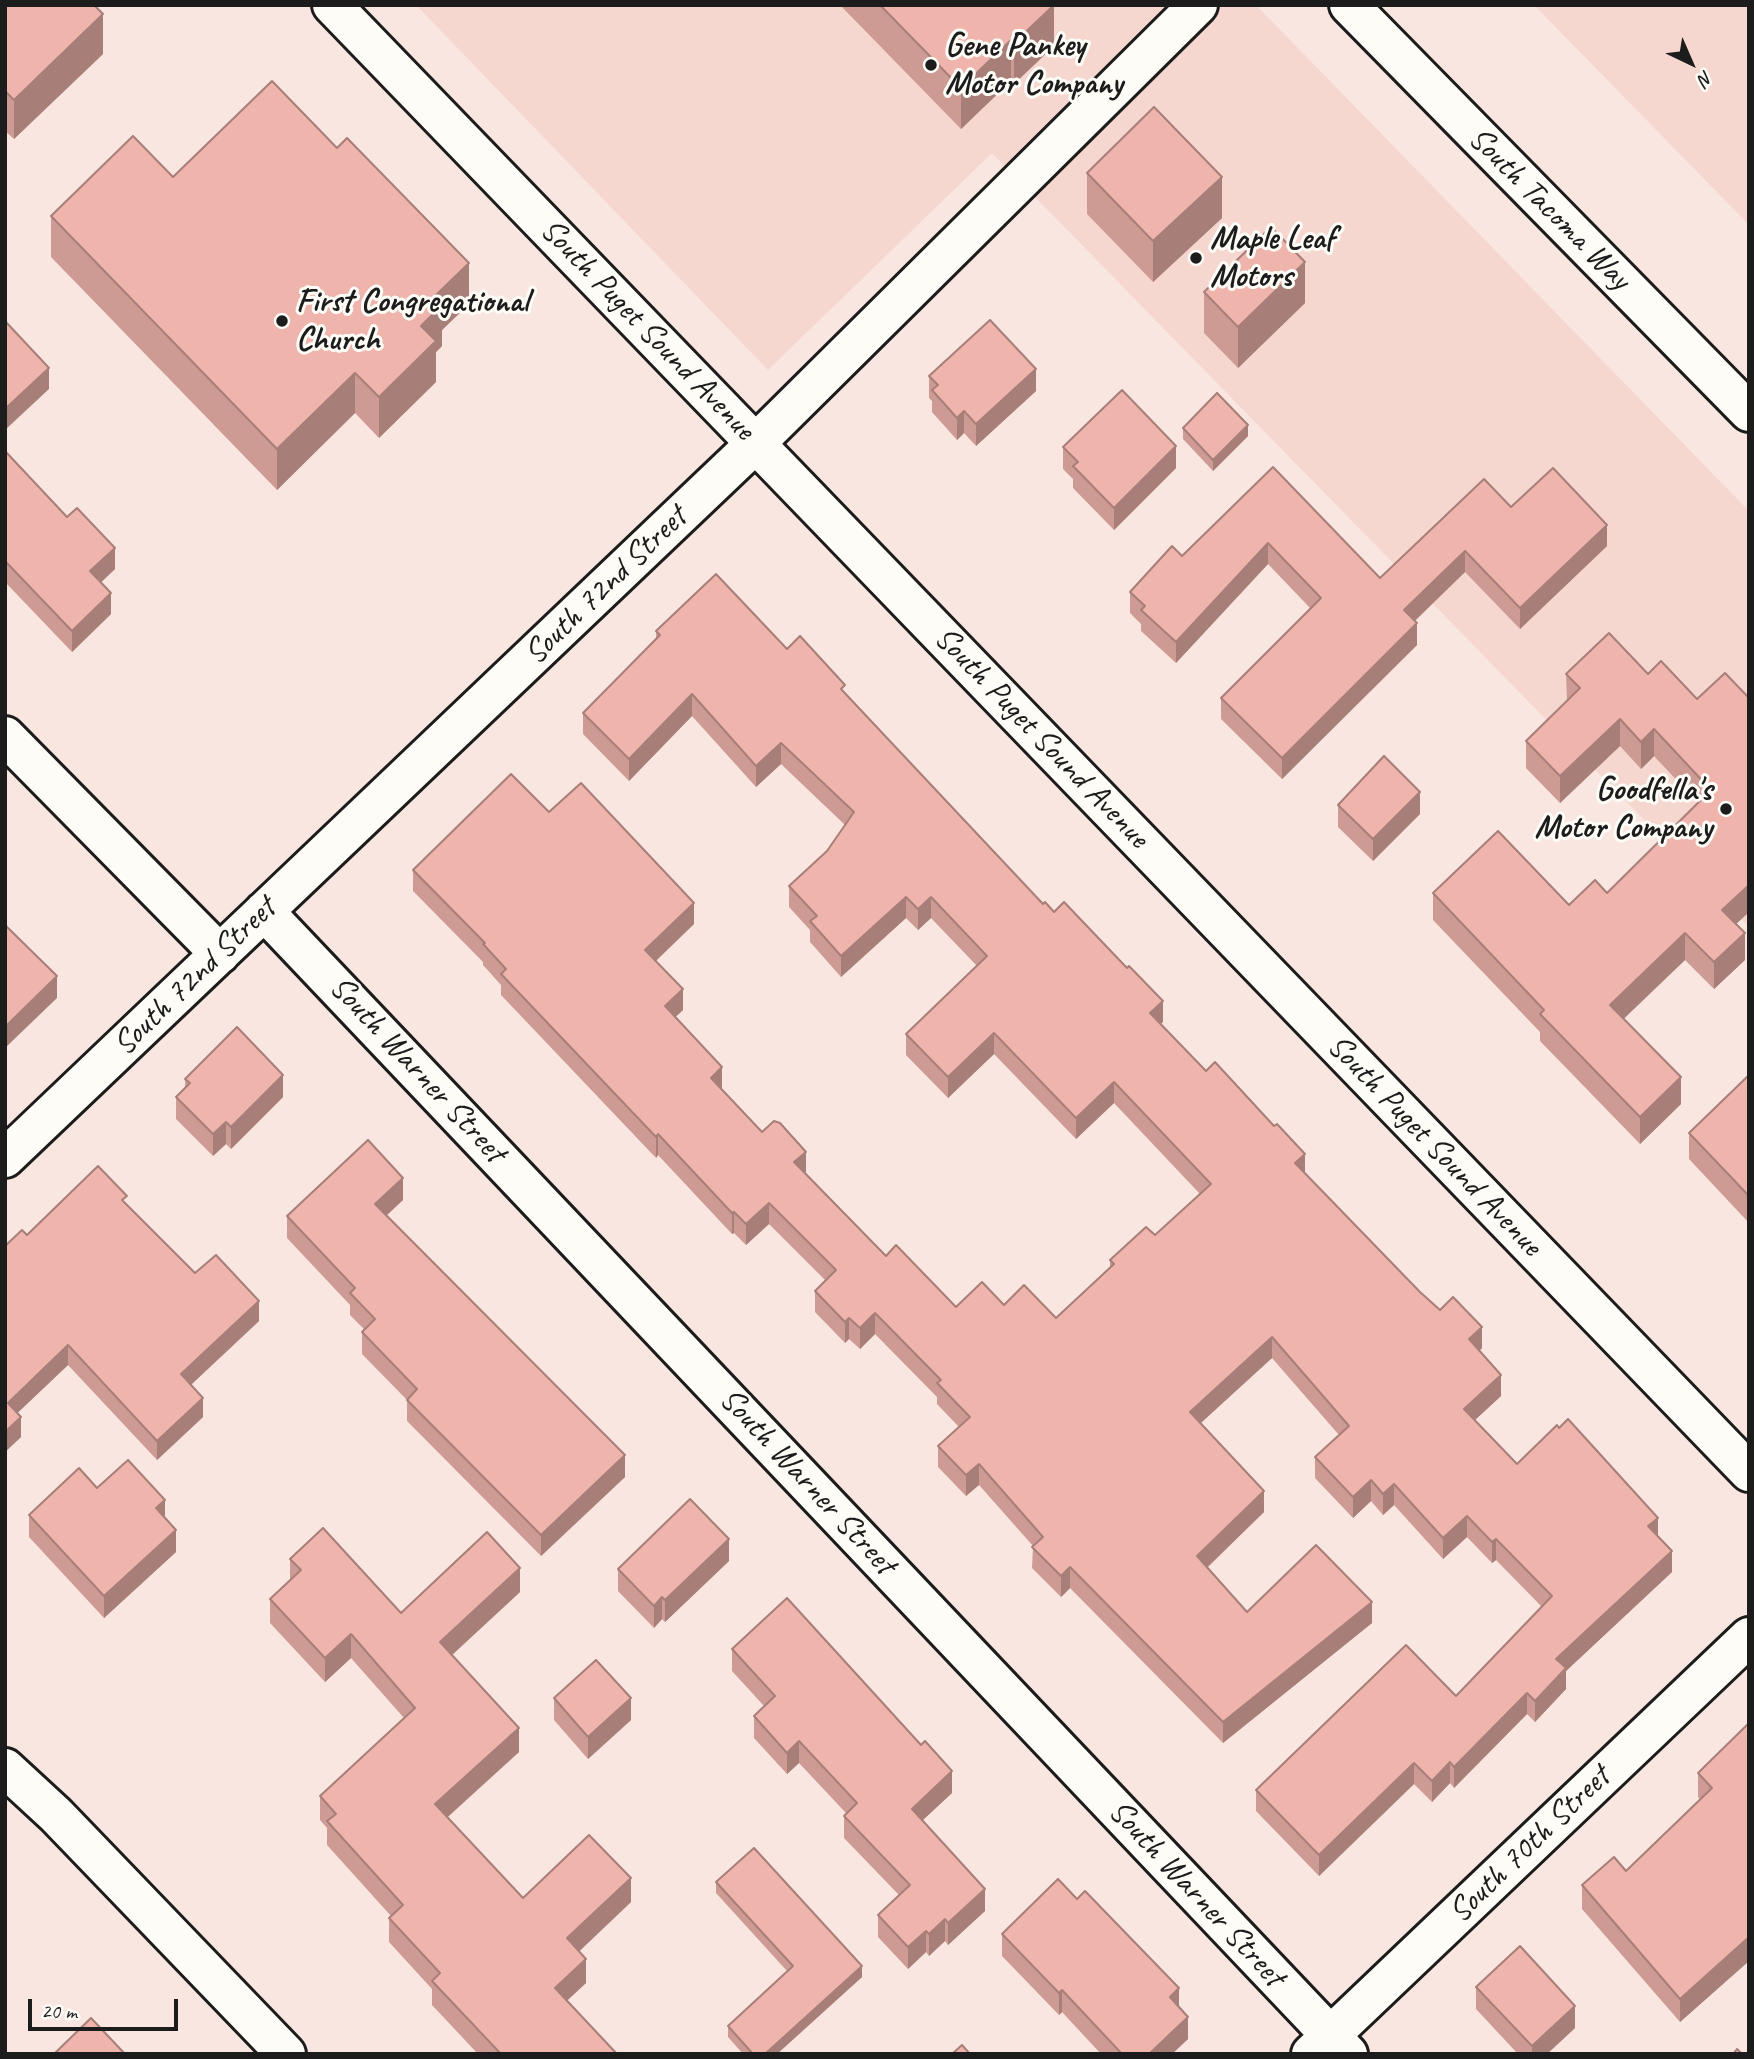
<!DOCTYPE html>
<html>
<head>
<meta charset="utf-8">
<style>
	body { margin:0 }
	#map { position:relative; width:1754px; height:2059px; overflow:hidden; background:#f9e6e0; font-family:Caveat,sans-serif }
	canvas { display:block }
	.frame { position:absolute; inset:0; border:7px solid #1c1c1c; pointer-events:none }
	.north { position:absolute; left:1656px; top:28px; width:70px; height:70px; -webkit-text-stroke:5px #fdfcf7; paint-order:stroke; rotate:136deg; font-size:19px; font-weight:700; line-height:28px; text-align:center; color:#1c1c1c }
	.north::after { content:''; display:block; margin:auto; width:24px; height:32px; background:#1c1c1c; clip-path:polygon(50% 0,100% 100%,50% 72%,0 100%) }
	.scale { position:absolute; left:28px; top:1999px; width:150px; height:32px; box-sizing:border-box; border:4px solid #1c1c1c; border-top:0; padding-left:9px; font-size:21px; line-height:24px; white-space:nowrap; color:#1c1c1c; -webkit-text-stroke:5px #fdfcf7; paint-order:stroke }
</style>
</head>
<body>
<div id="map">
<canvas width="1754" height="2059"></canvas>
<div class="frame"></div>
<div class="north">N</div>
<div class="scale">20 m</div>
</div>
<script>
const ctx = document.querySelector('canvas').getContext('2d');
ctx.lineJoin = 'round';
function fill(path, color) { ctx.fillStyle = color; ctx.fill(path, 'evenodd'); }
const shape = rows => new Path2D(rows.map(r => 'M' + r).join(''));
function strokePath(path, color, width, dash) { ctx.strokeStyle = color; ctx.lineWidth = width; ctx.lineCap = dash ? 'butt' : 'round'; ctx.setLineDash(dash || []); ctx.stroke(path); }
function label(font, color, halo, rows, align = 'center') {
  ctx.font = font + ' Caveat,sans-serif'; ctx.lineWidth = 6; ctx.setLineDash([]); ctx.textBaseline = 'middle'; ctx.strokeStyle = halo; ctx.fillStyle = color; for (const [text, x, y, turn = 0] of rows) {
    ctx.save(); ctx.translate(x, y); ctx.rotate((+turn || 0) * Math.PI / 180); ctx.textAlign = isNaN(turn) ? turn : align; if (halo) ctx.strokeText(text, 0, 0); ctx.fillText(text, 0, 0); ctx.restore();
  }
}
const built = shape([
	[416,5,1256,5,1749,511,1749,927,992,153,768,370],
	[1534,5,1749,5,1749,225]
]);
const street = shape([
	[5,736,220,954],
	[264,911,1348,2054],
	[5,1158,756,443,1198,5],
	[5,1768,56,1815,286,2054],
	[1311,2054,1749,1637]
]);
const secondary = shape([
	[332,5,1749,1472],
	[1349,5,1749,412]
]);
const wall = shape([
	[5,5,103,54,14,139,5,131],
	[840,5,1054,5,1054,46,1014,84,1011,81,961,129],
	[1087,173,1222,218,1153,282,1087,214],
	[173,177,469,304,442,330,442,346,436,352,436,382,379,438,355,413,277,490,51,257,51,216],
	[1204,292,1305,303,1238,368,1204,333],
	[929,376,1036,391,976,446,964,433,957,440,932,412,932,401,929,398],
	[1183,428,1248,436,1213,471,1183,439],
	[1063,447,1176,468,1114,530,1073,488,1073,479,1063,469],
	[5,451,115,569,101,582,111,614,72,652,5,582],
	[1273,467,1380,578,1511,507,1607,546,1520,629,1465,572,1415,621,1417,645,1282,779,1221,719,1221,698,1311,609,1268,564,1176,663,1141,631,1141,624,1130,613,1130,592,1182,556],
	[656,631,787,649,845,693,1043,904,1163,1022,1160,1024,1420,1292,1482,1348,1479,1351,1501,1396,1475,1420,1517,1464,1658,1537,1672,1572,1566,1671,1566,1689,1535,1722,1527,1714,1454,1788,1450,1783,1432,1802,1414,1784,1319,1876,1256,1811,1256,1790,1456,1696,1542,1607,1496,1560,1492,1563,1467,1537,1443,1559,1394,1505,1383,1515,1371,1501,1353,1518,1315,1478,1315,1457,1339,1435,1272,1358,1200,1423,1264,1512,1207,1568,1247,1612,1372,1623,1223,1743,1070,1588,1061,1597,1032,1568,1033,1546,979,1485,966,1496,938,1467,938,1446,959,1427,937,1404,937,1397,875,1334,860,1349,849,1339,845,1343,815,1312,815,1291,825,1280,769,1224,746,1245,734,1233,732,1234,658,1155,656,1158,501,995,501,985,483,965,483,962,413,891,413,870,549,812,694,924,656,961,683,1010,675,1017,722,1088,721,1089,762,1132,806,1173,886,1256,956,1307,1004,1305,1056,1318,1110,1268,1110,1260,1155,1235,1200,1194,1114,1103,1076,1139,994,1054,948,1098,906,1055,906,1034,977,966,931,918,918,930,906,918,841,977,810,942,810,930,789,907,789,886,827,851,845,825,781,764,756,787,692,716,629,781,583,734,583,713,656,640],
	[1566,674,1648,674,1697,699,1749,698,1749,912,1736,924,1745,960,1714,989,1685,960,1624,1018,1681,1104,1640,1144,1540,1041,1540,1032,1433,920,1433,893,1569,905,1607,893,1698,803,1654,756,1641,769,1620,746,1560,803,1526,768,1526,741,1567,701],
	[1338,805,1420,814,1373,861,1338,827],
	[1749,1075,1749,1223,1689,1159,1689,1133],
	[185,1079,283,1097,231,1149,226,1144,213,1156,176,1119,176,1097,185,1088],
	[403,1200,387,1215,625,1477,541,1556,407,1421,407,1400,362,1354,362,1332,364,1329,350,1315,350,1305,287,1238,287,1216],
	[127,1205,195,1273,259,1321,191,1385,203,1417,157,1460,68,1365,17,1413,21,1437,5,1452,5,1246,27,1235],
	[97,1488,165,1518,176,1552,104,1618,29,1537,29,1515],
	[290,1559,401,1613,520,1592,452,1655,519,1752,448,1817,523,1898,631,1902,579,1951,586,1983,567,2000,617,2054,478,2054,432,2005,432,1989,389,1942,389,1918,391,1916,327,1845,327,1828,320,1820,320,1796,404,1718,351,1658,325,1682,270,1623,270,1599,290,1580],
	[729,1561,665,1622,662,1619,654,1628,618,1591,618,1569],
	[732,1649,952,1793,923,1820,985,1911,948,1945,945,1941,929,1956,926,1952,908,1969,878,1937,878,1915,899,1895,844,1838,844,1816,846,1813,799,1763,787,1774,754,1738,754,1716,764,1706,732,1671],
	[554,1698,631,1720,588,1759,554,1720],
	[1749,1723,1749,1961,1680,2022,1582,1909,1582,1885,1626,1871,1700,1799,1698,1797,1698,1773],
	[716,1882,862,1977,777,2054,743,2054,728,2037,728,2026,787,1971,716,1893],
	[1002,1934,1179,2006,1188,2039,1172,2054,1101,2054,1062,2012,1059,2015,1002,1956],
	[1476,1987,1575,2028,1547,2054,1518,2054,1476,2009]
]);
const shadedWall = shape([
	[1054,5,1054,46,1014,84,1014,43],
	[103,14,103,54,14,139,14,100],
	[1011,40,1011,81,961,129,961,88],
	[1222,177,1222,218,1153,282,1153,241],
	[1305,262,1305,303,1238,368,1238,327],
	[469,263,469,304,442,330,442,346,436,352,436,382,379,438,379,397,421,326,434,297],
	[49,368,49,389,5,430,5,409],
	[1036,369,1036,391,976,446,976,424],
	[355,373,355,413,277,490,277,449],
	[964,411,964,433,957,440,957,418],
	[1248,425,1248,436,1213,471,1213,460],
	[1176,446,1176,468,1114,530,1114,508],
	[1607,525,1607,546,1520,629,1520,608],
	[1268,543,1268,564,1176,663,1176,642],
	[115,548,115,569,90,593,90,571],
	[1465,551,1465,572,1404,631,1404,610],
	[111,593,111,614,72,652,72,631],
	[1417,623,1417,645,1282,779,1282,758],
	[692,694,692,716,629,781,629,759],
	[1620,719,1620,746,1560,803,1560,776],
	[1654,729,1654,756,1641,769,1641,742],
	[781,743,781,764,756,787,756,766],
	[1420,792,1420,814,1373,861,1373,839],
	[1749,885,1749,912,1722,937,1722,910],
	[906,897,906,918,841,977,841,956],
	[931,897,931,918,918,930,918,909],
	[694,903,694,924,645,971,645,950],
	[1685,933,1685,960,1610,1032,1610,1005],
	[1745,933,1745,960,1714,989,1714,962],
	[57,976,57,998,5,1048,5,1027],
	[683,989,683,1010,665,1027,665,1006],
	[1163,1001,1163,1022,1150,1034,1150,1013],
	[994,1033,994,1054,948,1098,948,1077],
	[722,1067,722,1088,711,1099,711,1078],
	[283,1075,283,1097,231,1149,231,1127],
	[1681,1077,1681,1104,1640,1144,1640,1117],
	[1114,1082,1114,1103,1076,1139,1076,1118],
	[226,1122,226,1144,213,1156,213,1134],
	[658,1134,658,1155,656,1158,656,1137],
	[806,1152,806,1173,794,1183,794,1162],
	[1305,1154,1305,1175,1295,1163],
	[403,1178,403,1200,375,1226,375,1204],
	[769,1203,769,1224,746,1245,746,1224],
	[734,1212,734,1233,732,1234,732,1213],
	[259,1301,259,1321,181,1394,181,1374],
	[875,1313,875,1334,860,1349,860,1328],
	[849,1318,849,1339,845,1343,845,1322],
	[1482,1327,1482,1348,1469,1360,1469,1339],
	[1272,1337,1272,1358,1190,1433,1190,1412],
	[68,1345,68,1365,8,1422,8,1403],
	[1501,1375,1501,1396,1464,1430,1464,1409],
	[203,1398,203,1417,157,1460,157,1441],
	[21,1417,21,1437,5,1452,5,1432],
	[625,1455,625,1477,541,1556,541,1535],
	[979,1464,979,1485,966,1496,966,1475],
	[1371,1480,1371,1501,1353,1518,1353,1497],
	[1394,1484,1394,1505,1383,1515,1383,1494],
	[1264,1491,1264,1512,1197,1577,1197,1556],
	[165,1500,165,1522,156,1508],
	[1467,1516,1467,1537,1443,1559,1443,1538],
	[1658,1518,1658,1539,1648,1526],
	[176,1530,176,1552,104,1618,104,1596],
	[729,1539,729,1561,665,1622,665,1600],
	[1496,1539,1496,1560,1492,1563,1492,1542],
	[1672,1551,1672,1572,1566,1671,1566,1689,1535,1722,1535,1701,1556,1659],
	[1070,1567,1070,1588,1061,1597,1061,1576],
	[520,1568,520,1592,440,1666,440,1642],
	[662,1597,662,1619,654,1628,654,1606],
	[1372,1602,1372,1623,1223,1743,1223,1722],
	[351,1634,351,1658,325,1682,325,1658],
	[1527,1693,1527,1714,1454,1788,1454,1767],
	[631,1698,631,1720,588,1759,588,1737],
	[519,1728,519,1752,435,1828,435,1804],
	[799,1741,799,1763,787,1774,787,1753],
	[1450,1762,1450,1783,1432,1802,1432,1781],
	[1414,1763,1414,1784,1319,1876,1319,1855],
	[952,1771,952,1793,912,1830,912,1809],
	[631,1878,631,1902,567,1963,567,1938],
	[985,1889,985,1911,948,1945,948,1923],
	[945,1919,945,1941,929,1956,929,1934],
	[926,1931,926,1952,908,1969,908,1947],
	[1749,1937,1749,1961,1680,2022,1680,1999],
	[586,1959,586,1983,555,2012,555,1988],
	[862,1966,862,1977,777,2054,765,2054],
	[1179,1988,1179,2010,1170,1997],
	[1062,1990,1062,2012,1059,2015,1059,1993],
	[1575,2006,1575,2028,1547,2054,1532,2054,1532,2046],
	[1188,2017,1188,2039,1172,2054,1149,2054]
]);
const building = shape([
	[5,5,94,5,103,14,14,100,5,91,5,5],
	[880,5,1054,5,1014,43,1011,40,961,88,880,5],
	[272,81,337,148,347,138,469,263,434,297,442,305,421,326,436,341,379,397,355,373,277,449,51,216,133,136,173,177,272,81],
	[1154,107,1222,177,1153,241,1087,173,1154,107],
	[1271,227,1305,262,1238,327,1204,292,1271,227],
	[990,320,1036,369,976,424,964,411,957,418,932,390,938,385,929,376,990,320],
	[5,321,49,368,5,409,5,321],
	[1122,390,1176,446,1114,508,1073,466,1078,462,1063,447,1122,390],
	[1217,393,1248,425,1213,460,1183,428,1217,393],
	[5,451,67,517,77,508,115,548,90,571,111,593,72,631,5,561,5,451],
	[1273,467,1380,578,1484,479,1511,507,1553,468,1607,525,1520,608,1465,551,1404,610,1417,623,1282,758,1221,698,1321,598,1268,543,1176,642,1141,610,1145,606,1130,592,1172,546,1182,556,1273,467],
	[716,574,787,649,800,636,845,685,841,689,1043,904,1045,902,1054,912,1064,902,1127,968,1129,966,1163,1001,1150,1013,1206,1071,1215,1062,1274,1126,1277,1124,1305,1154,1295,1163,1420,1292,1440,1310,1453,1297,1482,1327,1469,1339,1501,1375,1464,1409,1517,1464,1557,1425,1559,1428,1568,1419,1658,1518,1648,1526,1672,1551,1556,1659,1566,1668,1535,1701,1527,1693,1454,1767,1450,1762,1432,1781,1414,1763,1319,1855,1256,1790,1406,1645,1456,1696,1552,1596,1496,1539,1492,1542,1467,1516,1443,1538,1394,1484,1383,1494,1371,1480,1353,1497,1315,1457,1349,1426,1272,1337,1190,1412,1264,1491,1197,1556,1247,1612,1316,1545,1372,1602,1223,1722,1070,1567,1061,1576,1032,1547,1043,1537,979,1464,966,1475,938,1446,970,1417,937,1383,941,1380,875,1313,860,1328,849,1318,845,1322,815,1291,836,1270,769,1203,746,1224,734,1212,732,1213,658,1134,656,1137,501,974,506,969,483,944,485,943,413,870,511,774,549,812,581,783,694,903,645,950,683,989,665,1006,722,1067,711,1078,762,1132,774,1121,780,1123,806,1152,794,1162,886,1256,896,1245,956,1307,982,1282,1004,1305,1024,1285,1056,1318,1114,1264,1110,1260,1146,1227,1155,1235,1211,1184,1114,1082,1076,1118,994,1033,948,1077,906,1034,987,956,931,897,918,909,906,897,841,956,810,921,817,916,789,886,827,851,854,812,781,743,756,766,692,694,629,759,583,713,660,635,656,631,716,574],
	[1609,633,1648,674,1661,661,1697,699,1725,673,1749,698,1749,885,1722,910,1745,933,1714,962,1685,933,1610,1005,1681,1077,1640,1117,1540,1014,1544,1010,1433,893,1498,831,1569,905,1595,880,1607,893,1711,790,1654,729,1641,742,1620,719,1560,776,1526,741,1580,688,1566,674,1609,633],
	[1384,756,1420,792,1373,839,1338,805,1384,756],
	[5,925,57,976,5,1027,5,925],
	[237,1027,283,1075,231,1127,226,1122,213,1134,176,1097,190,1083,185,1079,237,1027],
	[1749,1075,1749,1196,1689,1133,1749,1075],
	[368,1140,403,1178,375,1204,625,1455,541,1535,407,1400,417,1389,362,1332,375,1319,350,1293,355,1288,287,1216,368,1140],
	[98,1166,127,1196,122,1200,195,1273,216,1255,259,1301,181,1374,203,1398,157,1441,68,1345,8,1403,21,1417,5,1432,5,1246,22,1230,27,1235,98,1166],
	[128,1460,165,1500,156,1508,176,1530,104,1596,29,1515,79,1468,97,1488,128,1460],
	[690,1499,729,1539,665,1600,662,1597,654,1606,618,1569,690,1499],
	[323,1528,401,1613,487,1532,520,1568,440,1642,519,1728,435,1804,523,1898,589,1835,631,1878,567,1938,586,1959,555,1988,617,2054,501,2054,432,1981,440,1973,389,1918,403,1905,327,1821,336,1814,320,1796,415,1708,351,1634,325,1658,270,1599,301,1570,290,1559,323,1528],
	[787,1598,921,1745,925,1741,952,1771,912,1809,985,1889,948,1923,945,1919,929,1934,926,1931,908,1947,878,1915,910,1885,844,1816,857,1803,799,1741,787,1753,754,1716,775,1696,732,1649,787,1598],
	[596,1660,631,1698,588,1737,554,1698,596,1660],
	[1749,1723,1749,1937,1680,1999,1582,1885,1614,1857,1626,1871,1712,1788,1698,1773,1749,1723],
	[754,1848,862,1966,765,2054,753,2054,728,2026,793,1966,716,1882,754,1848],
	[1058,1879,1077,1899,1085,1891,1179,1988,1170,1997,1188,2017,1149,2054,1122,2054,1062,1990,1059,1993,1002,1934,1058,1879],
	[1520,1946,1575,2006,1532,2046,1476,1987,1520,1946],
	[91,2018,125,2054,54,2054,91,2018],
	[962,2045,970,2054,952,2054,962,2045],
	[1737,2049,1742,2054,1733,2054,1737,2049]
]);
const markers = [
	[931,65,7,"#1c1c1c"],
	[1196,258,7,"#1c1c1c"],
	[282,321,7,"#1c1c1c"],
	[1726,809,7,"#1c1c1c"]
];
const poiNames = [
	["Gene Pankey",945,46],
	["Motor Company",945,84],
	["Maple Leaf",1210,239],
	["Motors",1210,277],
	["First Congregational",296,302],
	["Church",296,340],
	["Goodfella's",1712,790,"right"],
	["Motor Company",1712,828,"right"]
];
const streetNames = [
	["South Tacoma Way",1549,209,45],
	["South Puget Sound Avenue",647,330,46],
	["South 72nd Street",606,586,-44],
	["South Puget Sound Avenue",1041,738,46],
	["South 72nd Street",195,977,-44],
	["South Warner Street",417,1070,47],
	["South Puget Sound Avenue",1434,1146,46],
	["South Warner Street",807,1482,47],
	["South 70th Street",1530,1845,-44],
	["South Warner Street",1196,1894,47]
];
fill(built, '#f6d7d0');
strokePath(street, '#1c1c1c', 44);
strokePath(secondary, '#1c1c1c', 44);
strokePath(street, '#fdfcf7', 38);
strokePath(secondary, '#fdfcf7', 38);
fill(wall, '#ce9b94');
fill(shadedWall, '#a77e78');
fill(building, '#efb4ac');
strokePath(building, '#a77e78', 2);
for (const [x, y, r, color] of markers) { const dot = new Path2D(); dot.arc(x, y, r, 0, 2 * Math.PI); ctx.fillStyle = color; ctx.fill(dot); strokePath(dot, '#fdfcf7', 2.5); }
label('bold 33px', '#1c1c1c', '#fdfcf7', poiNames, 'left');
label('33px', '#1c1c1c', '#fdfcf7', streetNames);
</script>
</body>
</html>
